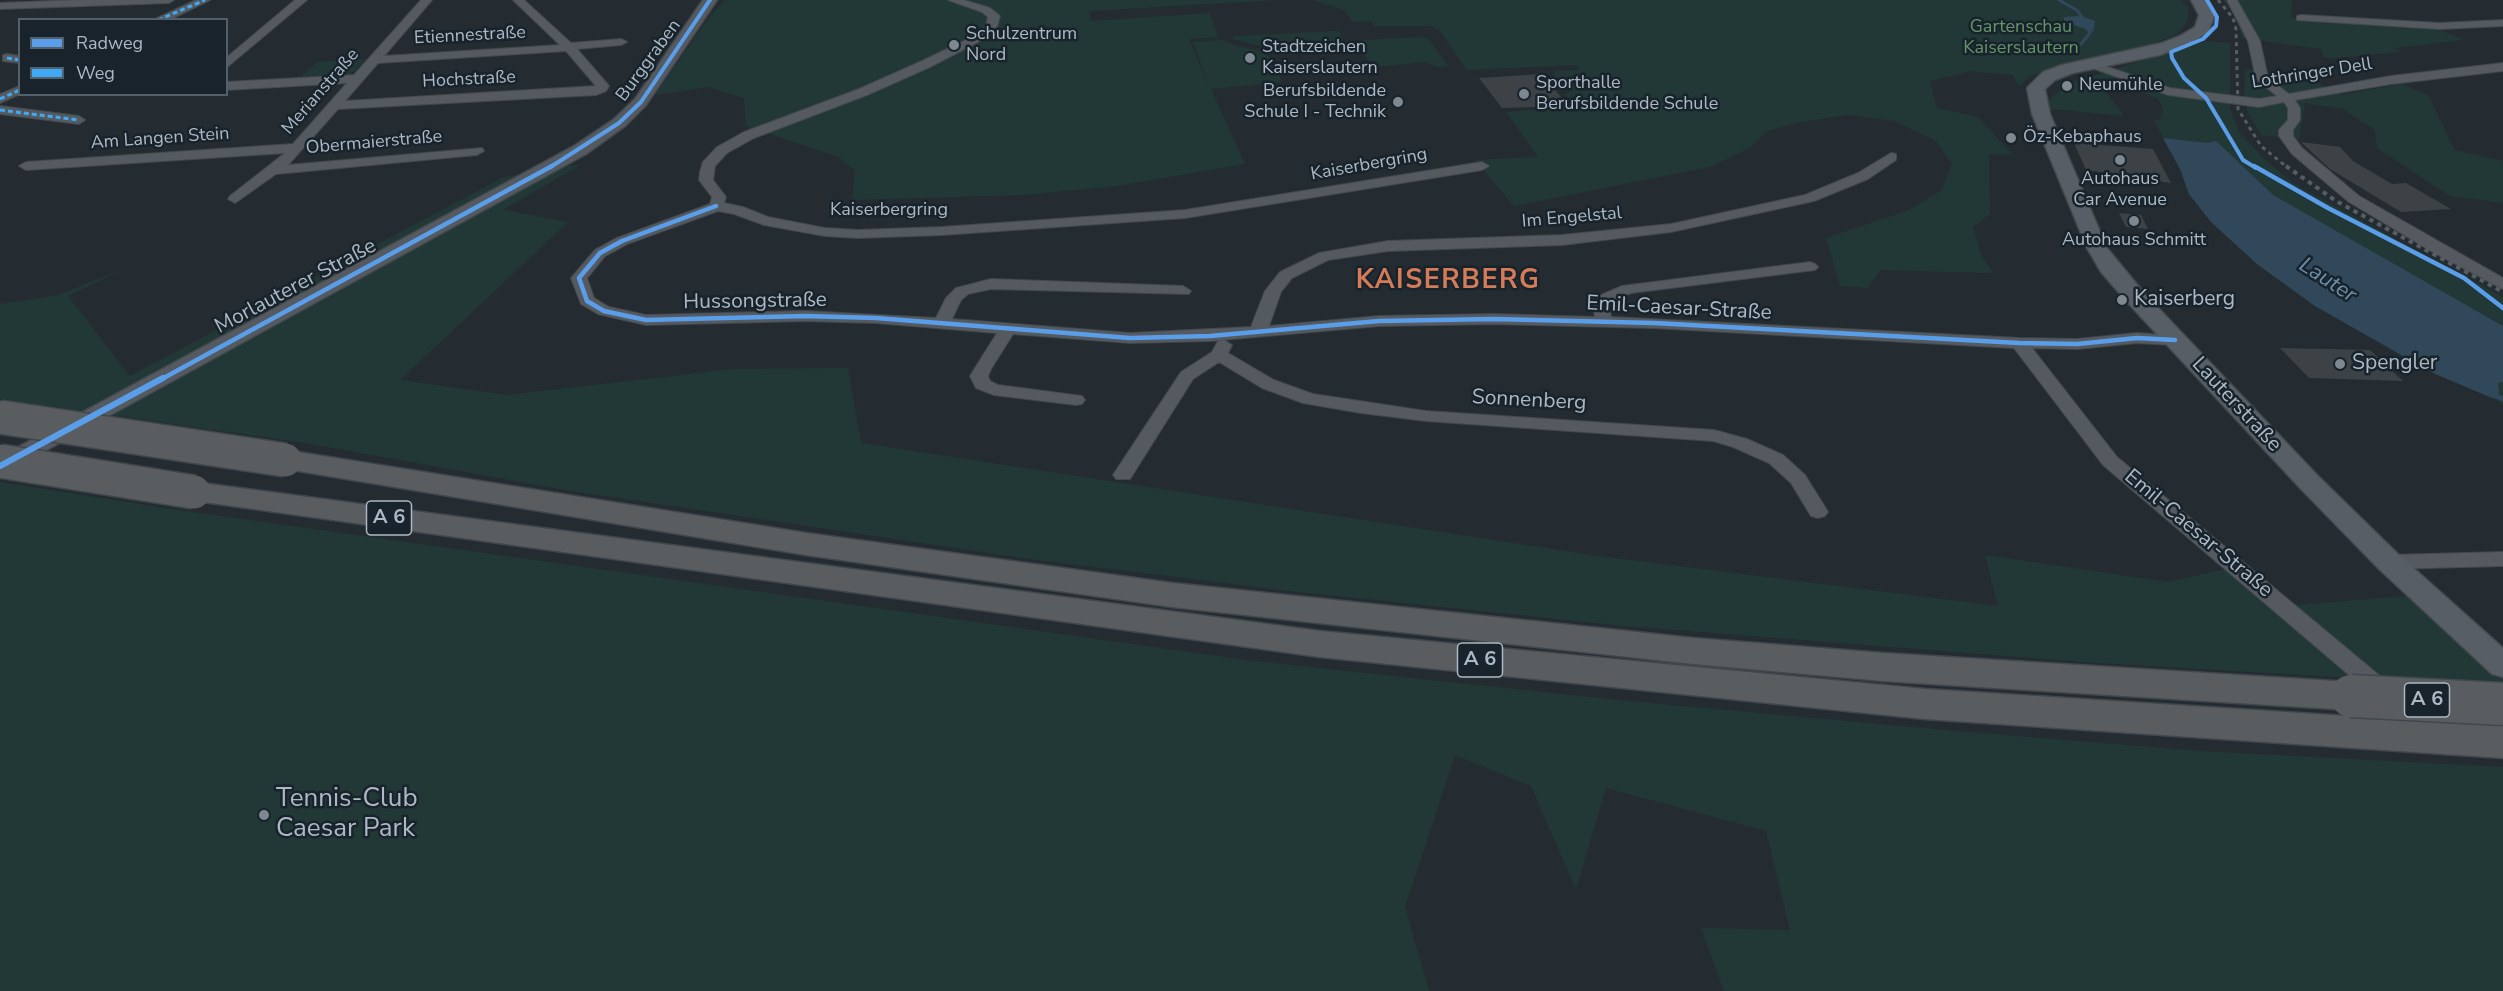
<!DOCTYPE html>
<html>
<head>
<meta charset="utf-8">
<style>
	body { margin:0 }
	#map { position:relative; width:2503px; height:991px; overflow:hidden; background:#252c31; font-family:"Nunito Sans",sans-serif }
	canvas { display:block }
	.legend { position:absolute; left:18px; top:18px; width:210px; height:78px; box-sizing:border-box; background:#18232c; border:2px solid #535f69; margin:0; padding:8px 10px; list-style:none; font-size:18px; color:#acb9c4 }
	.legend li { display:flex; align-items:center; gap:12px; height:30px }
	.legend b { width:30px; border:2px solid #535f69 }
</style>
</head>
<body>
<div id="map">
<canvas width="2503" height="991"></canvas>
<ul class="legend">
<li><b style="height:8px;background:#5a9eea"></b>Radweg</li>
<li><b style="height:8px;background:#3fa9f5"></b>Weg</li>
</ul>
</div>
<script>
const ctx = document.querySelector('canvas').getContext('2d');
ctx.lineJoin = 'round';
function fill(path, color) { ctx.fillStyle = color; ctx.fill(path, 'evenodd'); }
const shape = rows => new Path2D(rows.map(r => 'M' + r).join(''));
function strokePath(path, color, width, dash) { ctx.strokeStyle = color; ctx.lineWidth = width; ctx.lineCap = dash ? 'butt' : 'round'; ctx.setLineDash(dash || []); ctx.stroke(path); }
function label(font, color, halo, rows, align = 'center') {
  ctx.font = font + ' "Nunito Sans",sans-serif'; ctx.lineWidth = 5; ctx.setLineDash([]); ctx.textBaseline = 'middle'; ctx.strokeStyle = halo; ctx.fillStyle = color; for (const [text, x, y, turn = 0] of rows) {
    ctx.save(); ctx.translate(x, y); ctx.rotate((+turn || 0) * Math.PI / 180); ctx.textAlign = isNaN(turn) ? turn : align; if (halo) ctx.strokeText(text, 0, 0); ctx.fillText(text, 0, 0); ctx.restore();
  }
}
const green = shape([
	[725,0,1278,0,1089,11,1091,21,1210,13,1218,37,1189,39,1209,86,1193,42,1224,40,1232,45,1264,52,1273,60,1282,82,1211,89,1245,164,1117,186,1024,195,852,200,855,171,839,157,746,126,744,98,708,87,655,95,710,16],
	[1313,0,2181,0,2188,7,2188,21,2178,33,2150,45,2058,66,2032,75,2020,85,2017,84,2013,75,1971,71,1930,81,1937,108,1978,117,2013,155,1989,154,1990,214,1973,227,1981,255,1993,273,1880,270,1868,288,1840,286,1826,238,1909,210,1942,190,1952,164,1936,141,1895,121,1848,115,1800,122,1768,131,1749,148,1710,167,1514,206,1475,160,1538,157,1506,112,1584,106,1577,97,1568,98,1565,94,1570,93,1566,87,1554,75,1555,71,1578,70,1577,65,1467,70,1440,31,1431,26,1374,26,1371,21,1353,22,1344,10],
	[2223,0,2292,0,2291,18,2413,25,2440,30,2464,40,2394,48,2401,52,2334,58,2323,57,2321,49,2242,38,2237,19],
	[1339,31,1347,50,1306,50,1307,54,1282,55,1270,48,1233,39,1233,36],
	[1422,37,1429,39,1448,66,1436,67,1426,62,1372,67,1357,43,1363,40],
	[2207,41,2230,43,2230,109,2239,132,2263,158,2294,184,2503,297,2503,404,2475,389,2433,373,2315,306,2257,264,2211,222,2189,194,2180,169,2153,119,2160,120,2163,109,2158,99,2144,93,2102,87,2124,116,2051,109,2049,102,2054,95,2076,81],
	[366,59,353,72,346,75,301,77,317,62],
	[2245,69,2308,78,2341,95,2402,84,2429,96,2454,150,2503,161,2503,203,2450,196,2377,148,2375,130,2343,109,2305,103,2299,139,2261,135,2247,111,2244,95],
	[582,164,503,210,568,222,400,380,507,395,733,369,848,368,861,443,1598,556,1998,606,1985,555,2168,582,2235,567,2285,606,2418,595,2503,672,2503,687,2083,662,1625,626,1290,591,1030,559,571,491,306,443,0,399,0,304,58,295,126,268,68,296,130,376,504,177],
	[0,482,171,509,1253,661,1617,700,1955,731,2200,751,2503,767,2503,991,1724,991,1701,928,1790,930,1766,831,1606,788,1576,889,1531,786,1455,755,1405,907,1429,991,0,991]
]);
const water = shape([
	[2081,16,2095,21,2093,32,2064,21,2064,17],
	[2163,138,2207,143,2216,141,2273,195,2503,326,2503,382,2498,383,2499,393,2492,398,2433,373,2315,306,2257,264,2211,222,2189,194,2180,169]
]);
const streamFar1 = shape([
	[2059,0,2078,11,2090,33,2081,44]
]);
const stream = shape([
	[2489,393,2503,399]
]);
const building = shape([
	[1541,74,1569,106,1502,108,1479,78],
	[2301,142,2340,147,2353,161,2392,184,2406,183,2451,209,2401,212,2330,169],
	[2074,143,2153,149,2171,183,2149,180,2151,184,2124,181,2115,174,2086,170],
	[2119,213,2141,215,2148,229,2126,227],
	[2280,348,2370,350,2403,381,2309,378]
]);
const minor = shape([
	[77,0,174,0,169,3,0,9,0,3,77,0],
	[196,0,210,0,169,20,153,20,196,0],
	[295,0,307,0,226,68,226,58,295,0],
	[421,0,432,0,384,56,560,45,513,0,524,0,571,43,621,39,627,42,621,45,577,49,609,86,606,91,596,95,338,109,288,165,482,148,484,151,477,155,276,174,235,203,228,199,230,196,285,153,26,170,19,166,26,162,293,144,347,83,226,90,226,82,354,75,421,0],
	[566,51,596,86,345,101,378,63,566,51],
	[948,0,964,0,990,8,1000,16,997,27,980,41,930,67,867,95,754,138,727,153,715,166,713,180,726,197,724,203,743,207,768,217,825,228,858,230,942,227,1185,210,1482,162,1489,166,1482,170,1185,218,942,235,858,238,825,236,764,225,734,214,718,211,627,244,605,256,587,278,594,298,609,307,646,315,805,311,936,318,946,298,956,288,991,279,1183,286,1191,291,1189,294,991,289,968,294,961,300,952,319,1130,333,1251,327,1265,291,1280,272,1319,253,1388,241,1562,235,1671,224,1805,195,1858,173,1891,153,1896,154,1896,160,1868,179,1814,201,1671,232,1562,245,1388,251,1328,260,1292,278,1281,292,1269,326,1379,316,1494,314,1595,317,1592,301,1594,298,1622,286,1810,262,1815,264,1818,267,1815,270,1631,293,1609,303,1611,317,2019,338,2077,339,2137,333,2181,336,2183,340,2181,344,2175,345,2137,343,2077,349,2032,348,2117,457,2392,686,2395,692,2392,698,2384,701,2376,698,2103,465,2014,348,1654,328,1494,324,1379,326,1210,341,1130,343,1013,334,991,369,988,376,990,381,998,385,1082,396,1085,400,1082,404,1076,405,994,395,976,388,970,376,997,333,876,323,805,321,646,325,598,314,581,304,571,278,595,250,617,238,710,204,712,197,699,180,700,172,703,162,717,147,744,132,859,89,922,61,972,37,986,26,988,17,982,12,948,0],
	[2227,0,2237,0,2260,41,2268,78,2289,94,2391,76,2503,63,2503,71,2391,84,2295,100,2300,108,2300,120,2293,130,2293,136,2302,148,2359,196,2503,278,2503,289,2431,251,2349,202,2292,154,2279,136,2279,130,2288,120,2288,108,2284,102,2259,107,2168,95,2089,67,2099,64,2170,88,2259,99,2277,96,2256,79,2248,41,2227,0],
	[2301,15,2440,23,2503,20,2503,26,2440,29,2297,20,2297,16,2301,15],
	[7,54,20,56,20,63,3,61,3,55,7,54],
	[20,86,20,94,0,103,0,94,20,86],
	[0,106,79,116,85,120,79,124,0,114,0,106],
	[1224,340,1232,345,1228,353,1274,380,1313,394,1426,411,1714,430,1747,439,1783,455,1805,475,1828,512,1825,516,1818,518,1811,516,1791,483,1769,463,1733,447,1713,441,1426,421,1361,413,1303,403,1262,388,1219,362,1193,379,1130,479,1116,479,1113,475,1181,372,1212,352,1218,341,1224,340],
	[2503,552,2503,566,2389,569,2382,567,2379,562,2382,557,2389,555,2503,552]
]);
const tertiary = shape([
	[703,0,717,0,646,105,625,126,586,154,10,470,0,472,0,457,574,146,613,120,635,99,703,0]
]);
const secondary = shape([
	[2191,0,2205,0,2215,15,2208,32,2192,42,2160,55,2073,73,2055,80,2045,89,2050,114,2107,248,2144,293,2318,476,2399,555,2503,648,2503,677,2492,674,2379,569,2300,488,2128,303,2101,272,2087,248,2032,114,2027,88,2043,72,2062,65,2162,43,2180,36,2195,27,2199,15,2191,0]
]);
const motorway = shape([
	[285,450,806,533,1172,583,1693,638,1883,653,2351,682,2365,686,2370,696,2365,706,2351,710,1883,681,1693,664,1172,607,806,555,274,467,269,460,274,453,285,450],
	[194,482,1320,631,1925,689,2503,726,2503,758,1925,719,1320,657,182,499,178,492,182,485,194,482]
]);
const railFar1 = shape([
	[2218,0,2233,18,2236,29,2238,109,2261,146,2288,168]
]);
const rail = shape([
	[2286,166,2336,201,2503,292]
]);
const motorwayBridgeFar1 = shape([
	[0,417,285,460],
	[0,461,194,492]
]);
const motorwayBridge = shape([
	[2351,696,2503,704]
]);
const quiet = shape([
	[158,20,205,0],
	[7,58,20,60],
	[0,99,20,90],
	[0,110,79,120]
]);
const cyclewayFar2 = shape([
	[2207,0,2217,17,2216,26,2203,39,2171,52,2172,58,2184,78,2206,98,2243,160,2256,168],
	[549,168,619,123,641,102,710,0]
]);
const cyclewayFar1 = shape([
	[2254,166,2328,208,2464,278,2503,308],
	[716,206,622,241,600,253,579,278,587,301,604,311,646,320,805,316,876,318,1130,338,1210,336,1379,321,1494,319,1654,323,2019,343,2077,344,2137,338,2175,340],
	[160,380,552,166]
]);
const cycleway = shape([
	[0,466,163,378]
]);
const markers = [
	[954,45,6,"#7d8891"],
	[1250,58,6,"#7d8891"],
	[2067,86,6,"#7d8891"],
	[1524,94,6,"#7d8891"],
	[1398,102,6,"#7d8891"],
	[2011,138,6,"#7d8891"],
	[2120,160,6,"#7d8891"],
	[2134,221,6,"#7d8891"],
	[2122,300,6,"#7d8891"],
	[2340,364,6,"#7d8891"],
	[264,815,6,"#7d8891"]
];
const farParknames = [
	["Gartenschau",2021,28],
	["Kaiserslautern",2021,49]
];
const farPoinames = [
	["Schulzentrum",966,35],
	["Nord",966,56],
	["Stadtzeichen",1262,48],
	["Kaiserslautern",1262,69],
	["Sporthalle",1536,84],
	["Berufsbildende Schule",1536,105],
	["Neumühle",2079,86],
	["Berufsbildende",1386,92,"right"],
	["Schule I - Technik",1386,113,"right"],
	["Öz-Kebaphaus",2023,138],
	["Autohaus",2120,180,"center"],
	["Car Avenue",2120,201,"center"],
	["Autohaus Schmitt",2134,241,"center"]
];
const farStreetnames = [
	["Etiennestraße",470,36,-3],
	["Burggraben",649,61,-54],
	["Lothringer Dell",2312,74,-9],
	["Hochstraße",469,80,-3],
	["Merianstraße",321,92,-49],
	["Am Langen Stein",160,139,-4],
	["Obermaierstraße",374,143,-5],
	["Kaiserbergring",1369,165,-10],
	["Kaiserbergring",889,211],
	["Im Engelstal",1572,218,-5]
];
const shields = [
	[389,518,45],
	[1480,660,45],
	[2427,700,45]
];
const shieldNames = [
	["A 6",389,518],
	["A 6",1480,660],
	["A 6",2427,700]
];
const streetNames = [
	["Morlauterer Straße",296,287,-28],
	["Hussongstraße",755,302,-1],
	["Emil-Caesar-Straße",1679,309,3],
	["Sonnenberg",1529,401,3],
	["Lauterstraße",2236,405,47],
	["Emil-Caesar-Straße",2198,534,40]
];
const poiNames = [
	["Kaiserberg",2134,300],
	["Spengler",2352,364]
];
const waterNames = [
	["Lauter",2327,281,33]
];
const nearPoinames = [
	["Tennis-Club",276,800],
	["Caesar Park",276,830]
];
const districtNames = [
	["KAISERBERG",1448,281]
];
fill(green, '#223837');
fill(water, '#31485b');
strokePath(streamFar1, '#31485b', 3);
strokePath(stream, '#31485b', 5);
fill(building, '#3c4246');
strokePath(minor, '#42484c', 2);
strokePath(tertiary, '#42484c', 3);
strokePath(secondary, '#42484c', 3);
strokePath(motorway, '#40484d', 3);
fill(minor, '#545a60');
fill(tertiary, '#545a60');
fill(secondary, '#575e65');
fill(motorway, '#5a5d5f');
strokePath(railFar1, '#575e63', 3, [4, 4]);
strokePath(rail, '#575e63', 4, [4.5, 4.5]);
strokePath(motorwayBridgeFar1, '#40484d', 36, []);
strokePath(motorwayBridge, '#40484d', 45, []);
strokePath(motorwayBridgeFar1, '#5a5d5f', 33);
strokePath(motorwayBridge, '#5a5d5f', 42);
strokePath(quiet, '#3fa9f5', 3, [5, 3]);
strokePath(cyclewayFar2, '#5a9eea', 4);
strokePath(cyclewayFar1, '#5a9eea', 4.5);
strokePath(cycleway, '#5a9eea', 6);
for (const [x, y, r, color] of markers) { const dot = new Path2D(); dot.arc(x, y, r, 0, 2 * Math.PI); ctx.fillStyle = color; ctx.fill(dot); strokePath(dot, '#18232c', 2); }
label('18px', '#649568', '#18232c', farParknames);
label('18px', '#acb9c4', '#18232c', farPoinames, 'left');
label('18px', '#acb9c4', '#18232c', farStreetnames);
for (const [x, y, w] of shields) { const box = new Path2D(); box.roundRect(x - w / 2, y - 17, w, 34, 4.5); ctx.fillStyle = '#18232c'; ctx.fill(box); strokePath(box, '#acb9c4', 1.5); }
label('bold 20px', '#acb9c4', null, shieldNames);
label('21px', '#acb9c4', '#18232c', streetNames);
label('21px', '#acb9c4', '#18232c', poiNames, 'left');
label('italic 22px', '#6c90aa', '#18232c', waterNames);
label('26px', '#acb9c4', '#18232c', nearPoinames, 'left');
ctx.letterSpacing = '1.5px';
label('bold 27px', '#d57b57', '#18232c', districtNames);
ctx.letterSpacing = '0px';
</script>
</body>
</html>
